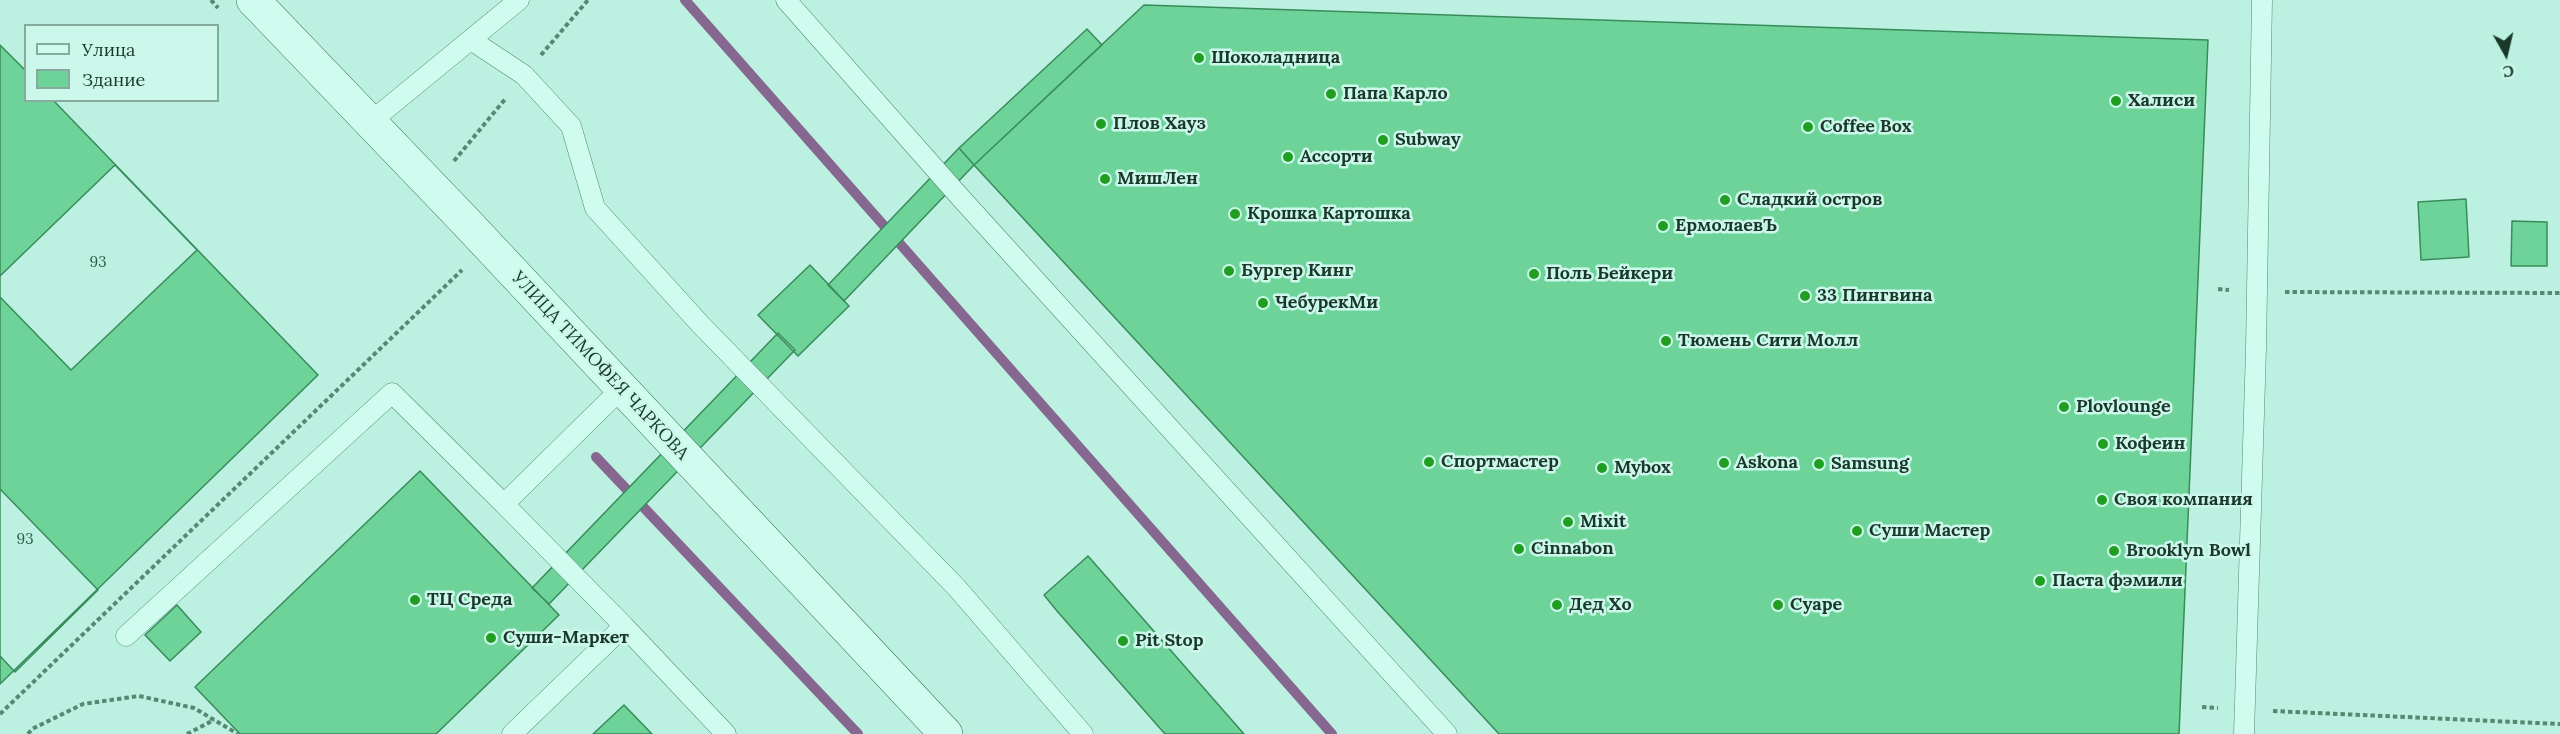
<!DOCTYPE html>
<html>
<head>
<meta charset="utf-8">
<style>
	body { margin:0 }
	#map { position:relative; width:2560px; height:734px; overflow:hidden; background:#bcf1e2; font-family:Lora,serif }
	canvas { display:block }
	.legend { position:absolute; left:24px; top:24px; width:195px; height:78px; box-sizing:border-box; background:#ccf8ec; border:2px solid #85ab9e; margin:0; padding:8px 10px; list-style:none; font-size:18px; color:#1a3829 }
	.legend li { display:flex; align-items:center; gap:12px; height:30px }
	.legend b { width:30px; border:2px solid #85ab9e }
	.north { position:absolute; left:2476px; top:24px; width:60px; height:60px; -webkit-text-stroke:4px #ccf8ec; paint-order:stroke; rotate:172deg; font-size:16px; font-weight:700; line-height:24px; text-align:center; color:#1a3829 }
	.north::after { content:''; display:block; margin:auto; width:21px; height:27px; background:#1a3829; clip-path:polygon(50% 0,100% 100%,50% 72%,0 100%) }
</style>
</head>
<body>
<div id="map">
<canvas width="2560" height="734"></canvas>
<ul class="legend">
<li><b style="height:8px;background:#cffcef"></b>Улица</li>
<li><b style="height:16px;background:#6ed399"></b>Здание</li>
</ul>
<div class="north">С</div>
</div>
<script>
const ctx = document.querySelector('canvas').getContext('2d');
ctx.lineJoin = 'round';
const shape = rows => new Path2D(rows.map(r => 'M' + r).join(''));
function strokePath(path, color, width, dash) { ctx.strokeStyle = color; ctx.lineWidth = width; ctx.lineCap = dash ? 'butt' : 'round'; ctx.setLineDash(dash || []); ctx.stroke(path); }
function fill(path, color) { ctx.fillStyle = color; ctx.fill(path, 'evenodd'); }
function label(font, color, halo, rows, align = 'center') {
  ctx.font = font + ' Lora,serif'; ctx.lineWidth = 5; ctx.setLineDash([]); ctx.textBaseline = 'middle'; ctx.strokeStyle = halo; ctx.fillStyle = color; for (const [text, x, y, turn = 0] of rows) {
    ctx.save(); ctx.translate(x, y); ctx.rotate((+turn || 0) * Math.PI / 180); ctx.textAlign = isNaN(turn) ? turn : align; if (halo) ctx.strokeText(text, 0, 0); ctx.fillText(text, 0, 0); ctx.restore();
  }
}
const stream = shape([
	[685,0,1332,734],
	[596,457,858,734]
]);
const building = shape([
	[1144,5,2208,40,2179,734,1499,734,974,165,1144,5],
	[1087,29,1102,45,974,165,959,148,1087,29],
	[0,45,26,71,26,100,53,100,318,375,0,684,0,45],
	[959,148,974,165,844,301,828,285,959,148],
	[115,165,197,250,71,370,0,297,0,276,115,165],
	[2466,199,2469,257,2421,260,2418,202,2466,199],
	[2512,221,2547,222,2547,266,2511,266,2512,221],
	[810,265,849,306,798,356,758,315,810,265],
	[778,333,795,350,549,604,532,588,778,333],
	[420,471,559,615,436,734,240,734,195,687,420,471],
	[0,489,98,590,15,672,0,656,0,489],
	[1088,556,1244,734,1165,734,1057,611,1044,595,1088,556],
	[177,605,201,632,170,661,145,635,177,605],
	[624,705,652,734,593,734,624,705]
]);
const path = shape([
	[211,0,218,8],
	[541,55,588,0],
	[454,161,506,98],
	[2218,289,2229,290],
	[2285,292,2560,293],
	[2202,707,2218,708],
	[2273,711,2560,724],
	[0,714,462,270],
	[28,734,32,729,83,704,139,696,194,708,238,734],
	[187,734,214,720]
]);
const lane = shape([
	[786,0,960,197,1447,734],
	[471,40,524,75,571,126,595,208,700,324,957,588,1083,734],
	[369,123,519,0],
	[624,626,726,734],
	[126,636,392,393,504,504],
	[512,734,624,626,504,504,621,389],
	[2244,734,2256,349,2262,0]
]);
const secondary = shape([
	[253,0,466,222,946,734]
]);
const markers = [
	[1199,58,6,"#1f9e1f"],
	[1331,94,6,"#1f9e1f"],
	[2116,101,6,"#1f9e1f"],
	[1101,124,6,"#1f9e1f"],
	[1808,127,6,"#1f9e1f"],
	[1383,140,6,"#1f9e1f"],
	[1288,157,6,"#1f9e1f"],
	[1105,179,6,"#1f9e1f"],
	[1725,200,6,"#1f9e1f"],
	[1235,214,6,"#1f9e1f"],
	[1663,226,6,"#1f9e1f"],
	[1229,271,6,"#1f9e1f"],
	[1534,274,6,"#1f9e1f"],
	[1805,296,6,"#1f9e1f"],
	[1263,303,6,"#1f9e1f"],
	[1666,341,6,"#1f9e1f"],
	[2064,407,6,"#1f9e1f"],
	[2103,444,6,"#1f9e1f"],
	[1429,462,6,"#1f9e1f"],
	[1724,463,6,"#1f9e1f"],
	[1819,464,6,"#1f9e1f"],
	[1602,468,6,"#1f9e1f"],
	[2102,500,6,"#1f9e1f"],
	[1568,522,6,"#1f9e1f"],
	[1857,531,6,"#1f9e1f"],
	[1519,549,6,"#1f9e1f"],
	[2114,551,6,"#1f9e1f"],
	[2040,581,6,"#1f9e1f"],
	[415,600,6,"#1f9e1f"],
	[1557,605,6,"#1f9e1f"],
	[1778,605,6,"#1f9e1f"],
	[491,638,6,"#1f9e1f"],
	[1123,641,6,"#1f9e1f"]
];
const numberNames = [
	["93",98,263],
	["93",25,540]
];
const poiNames = [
	["Шоколадница",1211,58],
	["Папа Карло",1343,94],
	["Халиси",2128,101],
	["Плов Хауз",1113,124],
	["Coffee Box",1820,127],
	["Subway",1395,140],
	["Ассорти",1300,157],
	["МишЛен",1117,179],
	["Сладкий остров",1737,200],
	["Крошка Картошка",1247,214],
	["ЕрмолаевЪ",1675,226],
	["Бургер Кинг",1241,271],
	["Поль Бейкери",1546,274],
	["33 Пингвина",1817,296],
	["ЧебурекМи",1275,303],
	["Тюмень Сити Молл",1678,341],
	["Plovlounge",2076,407],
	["Кофеин",2115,444],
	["Спортмастер",1441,462],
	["Askona",1736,463],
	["Samsung",1831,464],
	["Mybox",1614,468],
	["Своя компания",2114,500],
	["Mixit",1580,522],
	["Суши Мастер",1869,531],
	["Cinnabon",1531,549],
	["Brooklyn Bowl",2126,551],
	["Паста фэмили",2052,581],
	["ТЦ Среда",427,600],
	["Дед Хо",1569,605],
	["Суаре",1790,605],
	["Суши-Маркет",503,638],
	["Pit Stop",1135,641]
];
const streetNames = [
	["УЛИЦА ТИМОФЕЯ ЧАРКОВА",600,366,47]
];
strokePath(stream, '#866790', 10);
fill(building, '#6ed399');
strokePath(building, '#388b5a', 1.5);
strokePath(lane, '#548a71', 21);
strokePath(secondary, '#376c52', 34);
strokePath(path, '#548a71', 4, [4.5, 3]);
strokePath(lane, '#cffcef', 20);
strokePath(secondary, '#cffcef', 33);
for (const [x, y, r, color] of markers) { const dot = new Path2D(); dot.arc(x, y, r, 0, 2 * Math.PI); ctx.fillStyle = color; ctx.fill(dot); strokePath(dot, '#ccf8ec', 2); }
label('15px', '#2f5f45', null, numberNames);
label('bold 18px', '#1a3829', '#ccf8ec', poiNames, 'left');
label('18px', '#1a3829', '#ccf8ec', streetNames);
</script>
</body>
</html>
